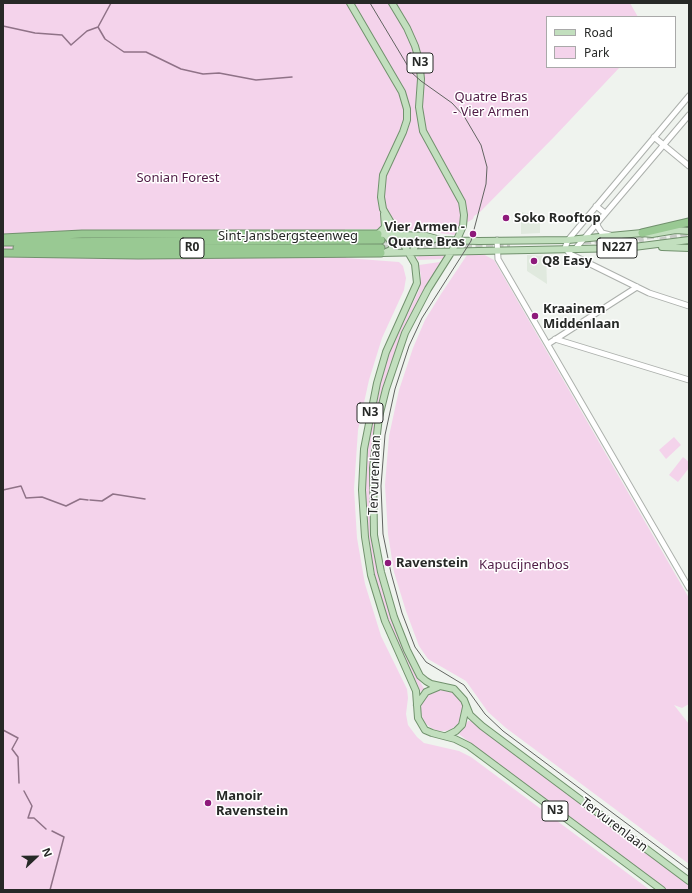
<!DOCTYPE html>
<html>
<head>
<meta charset="utf-8">
<style>
	body { margin:0 }
	#map { position:relative; width:692px; height:893px; overflow:hidden; background:#eff3ee; font-family:"Noto Sans",sans-serif }
	canvas { display:block }
	.frame { position:absolute; inset:0; border:4px solid #272927; pointer-events:none }
	.legend { position:absolute; left:546px; top:16px; width:130px; height:52px; box-sizing:border-box; background:#fff; border:1px solid #a9a9a9; margin:0; padding:5px 7px; list-style:none; font-size:12px; color:#272927 }
	.legend li { display:flex; align-items:center; gap:8px; height:20px }
	.legend b { width:20px; border:1px solid #a9a9a9 }
	.north { position:absolute; left:16px; top:837px; width:40px; height:40px; -webkit-text-stroke:3px #fff; paint-order:stroke; rotate:68deg; font-size:11px; font-weight:700; line-height:16px; text-align:center; color:#272927 }
	.north::after { content:''; display:block; margin:auto; width:14px; height:18px; background:#272927; clip-path:polygon(50% 0,100% 100%,50% 72%,0 100%) }
</style>
</head>
<body>
<div id="map">
<canvas width="692" height="893"></canvas>
<div class="frame"></div>
<ul class="legend">
<li><b style="height:5px;background:#c2dfbe"></b>Road</li>
<li><b style="height:11px;background:#f4d3eb"></b>Park</li>
</ul>
<div class="north">N</div>
</div>
<script>
const ctx = document.querySelector('canvas').getContext('2d');
ctx.lineJoin = 'round';
function fill(path, color) { ctx.fillStyle = color; ctx.fill(path, 'evenodd'); }
const shape = rows => new Path2D(rows.map(r => 'M' + r).join(''));
function strokePath(path, color, width, dash) { ctx.strokeStyle = color; ctx.lineWidth = width; ctx.lineCap = dash ? 'butt' : 'round'; ctx.setLineDash(dash || []); ctx.stroke(path); }
function label(font, color, halo, rows, align = 'center') {
  ctx.font = font + ' "Noto Sans",sans-serif'; ctx.lineWidth = 3; ctx.setLineDash([]); ctx.textBaseline = 'middle'; ctx.strokeStyle = halo; ctx.fillStyle = color; for (const [text, x, y, turn = 0] of rows) {
    ctx.save(); ctx.translate(x, y); ctx.rotate((+turn || 0) * Math.PI / 180); ctx.textAlign = isNaN(turn) ? turn : align; if (halo) ctx.strokeText(text, 0, 0); ctx.fillText(text, 0, 0); ctx.restore();
  }
}
const built = shape([
	[521,212,540,216,540,233,521,234],
	[527,255,546,256,547,284,527,271]
]);
const green = shape([
	[3,3,630,3,638,17,547,17,547,67,620,67,554,137,480,212,474,216,473,219,459,227,455,235,407,229,345,229,346,258,399,262,403,266,406,278,404,290,382,338,369,380,358,430,354,489,357,538,365,584,381,636,407,689,408,698,406,714,408,725,417,737,424,743,459,751,471,757,650,890,3,890],
	[443,254,444,257,443,259,418,260,416,258,419,256],
	[483,254,494,260,689,598,689,704,682,708,674,705,689,724,689,864,506,728,488,712,466,681,428,659,419,646,406,611,394,572,388,534,385,485,389,436,399,390,413,348,425,320,441,294,467,255],
	[440,262,441,264,427,285,404,330,389,367,375,423,370,473,371,523,381,585,402,646,424,689,421,692,404,661,387,620,378,590,367,533,365,489,369,433,380,382,388,356,419,290,421,276,419,265],
	[674,437,681,445,666,459,659,450],
	[683,457,689,462,689,468,678,482,669,475],
	'421 710a21 21 0 1 1 42 0a21 21 0 1 1-42 0Z',
	[468,721,471,721,689,884,689,890,667,890,460,735,459,733]
]);
const stream = shape([
	[3,26,35,33,62,35,71,45,87,31,98,27,111,3],
	[98,27,105,39,124,52,146,52,181,69,203,74,219,73,256,80,292,77],
	[3,490,21,486,26,498,42,497,66,506,80,499,88,500],
	[90,500,102,501,113,494,145,499],
	[3,730,18,738,12,749,18,757,19,783],
	[24,791,32,806,28,818,34,818,46,829],
	[50,890,64,837,52,831]
]);
const highwayTunnel = shape([
	[381,240,446,242],
	[584,241,658,235],
	[660,241,689,235],
	[608,246,644,243],
	[381,248,510,248]
]);
const minor = shape([
	[689,96,568,240,565,248,570,254,649,293,689,306],
	[654,137,689,166],
	[596,206,605,213],
	[597,223,598,227,602,233,610,235],
	[497,240,498,259,689,588],
	[576,248,689,115],
	[555,339,689,380],
	[548,344,637,287]
]);
const major = shape([
	[350,3,402,92,407,109,407,120,403,132,383,175,381,197,383,209,415,264,417,283,386,352,377,383,364,449,362,490,365,537,371,575,385,621,416,691,418,718,425,730,432,733,455,739,469,746,662,890],
	[392,3,407,28,415,46,419,60,421,79,419,107,423,131,462,202,464,215,463,226,452,251,428,289,405,333,386,389,379,417,373,468,374,535,381,572,394,617,407,650,420,676,426,681,431,684,454,689,464,700,470,715,482,726,689,881],
	[378,234,426,236,441,240,479,241,568,240,642,233,652,234,676,230,689,231],
	[378,234,385,227,384,214],
	[385,234,393,244,391,250,386,252],
	[662,247,689,248],
	[381,253,626,248,689,240],
	[412,253,415,246,420,241,432,240],
	[417,705,426,692,438,687],
	[446,736,456,731,462,725,466,707]
]);
const highway = shape([
	[642,233,689,222],
	[3,238,82,234,378,234],
	[3,242,381,240],
	[17,248,381,248],
	[3,253,138,255,381,253]
]);
const tram = shape([
	[370,3,412,73,421,81,452,103,464,116,481,145,487,167,486,184,471,241,422,318,409,346,395,389,385,435,381,486,383,534,391,573,402,613,415,647,426,662,464,685,485,714,503,731,689,870]
]);
const markers = [
	[506,218,4,"#8e1a7b"],
	[473,234,4,"#8e1a7b"],
	[534,261,4,"#8e1a7b"],
	[535,316,4,"#8e1a7b"],
	[388,563,4,"#8e1a7b"],
	[208,803,4,"#8e1a7b"]
];
const shields = [
	[420,63,26],
	[192,248,24],
	[617,248,40],
	[370,413,26],
	[555,811,26]
];
const shieldNames = [
	["N3",420,63],
	["R0",192,248],
	["N227",617,248],
	["N3",370,413],
	["N3",555,811]
];
const parkNames = [
	["Quatre Bras",491,97],
	["- Vier Armen",491,112],
	["Sonian Forest",178,178],
	["Kapucijnenbos",524,565]
];
const poiNames = [
	["Soko Rooftop",514,218],
	["Vier Armen -",465,227,"right"],
	["Quatre Bras",465,242,"right"],
	["Q8 Easy",542,261],
	["Kraainem",543,309],
	["Middenlaan",543,324],
	["Ravenstein",396,563],
	["Manoir",216,796],
	["Ravenstein",216,811]
];
const streetNames = [
	["Sint-Jansbergsteenweg",288,236],
	["Tervurenlaan",375,475,-88],
	["Tervurenlaan",614,825,37]
];
fill(built, '#e0e9de');
fill(green, '#f4d3eb');
strokePath(stream, '#8f7287', 1.5);
strokePath(highwayTunnel, '#c7cbc6', 7, [7, 3.5]);
strokePath(minor, '#acb0ac', 7);
strokePath(major, '#71916d', 8);
strokePath(highway, '#71916d', 9);
strokePath(minor, '#fff', 5);
strokePath(major, '#c2dfbe', 6);
strokePath(highway, '#99c993', 7);
strokePath(tram, '#626461', 1);
for (const [x, y, r, color] of markers) { const dot = new Path2D(); dot.arc(x, y, r, 0, 2 * Math.PI); ctx.fillStyle = color; ctx.fill(dot); strokePath(dot, '#fff', 1.5); }
for (const [x, y, w] of shields) { const box = new Path2D(); box.roundRect(x - w / 2, y - 10, w, 20, 3); ctx.fillStyle = '#fff'; ctx.fill(box); strokePath(box, '#272927', 1); }
label('bold 12px', '#272927', null, shieldNames);
label('13px', '#4f1b45', '#fff', parkNames);
label('bold 13px', '#272927', '#fff', poiNames, 'left');
label('13px', '#272927', '#fff', streetNames);
</script>
</body>
</html>
